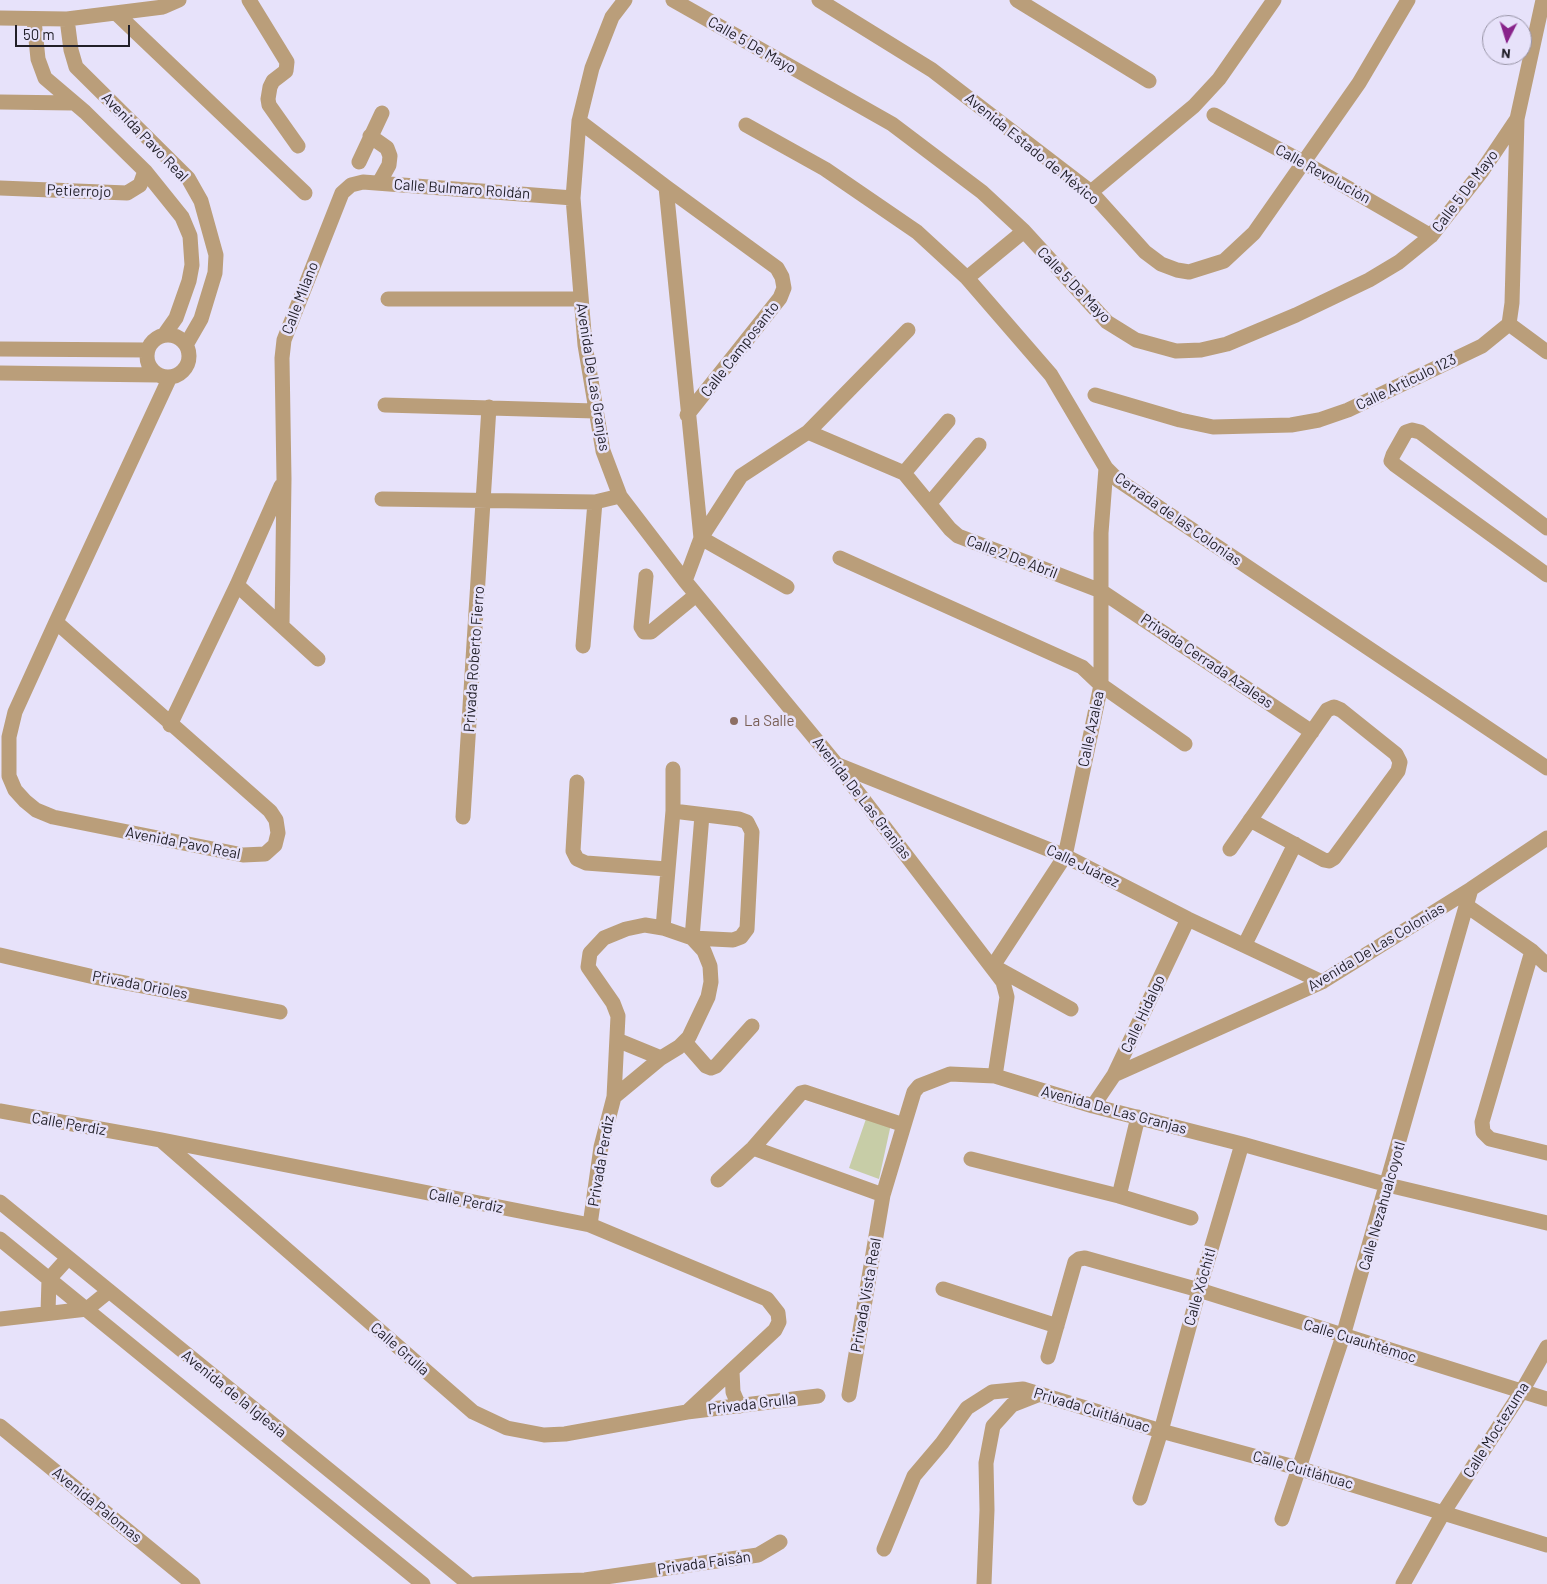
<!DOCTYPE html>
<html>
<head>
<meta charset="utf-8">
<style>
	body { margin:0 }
	#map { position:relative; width:1547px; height:1584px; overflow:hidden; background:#e7e2fa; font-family:Barlow,sans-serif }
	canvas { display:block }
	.north { position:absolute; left:1482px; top:15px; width:50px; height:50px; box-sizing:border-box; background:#e7e2fa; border:1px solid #9894a6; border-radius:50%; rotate:185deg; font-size:14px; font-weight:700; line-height:20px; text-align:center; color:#211f28 }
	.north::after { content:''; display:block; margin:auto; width:18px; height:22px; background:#88238a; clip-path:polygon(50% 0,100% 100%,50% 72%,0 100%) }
	.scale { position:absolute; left:15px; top:25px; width:115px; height:22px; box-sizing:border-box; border:2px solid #211f28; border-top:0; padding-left:6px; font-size:15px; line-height:18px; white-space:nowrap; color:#211f28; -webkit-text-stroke:4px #e7e2fa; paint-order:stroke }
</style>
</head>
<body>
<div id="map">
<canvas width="1547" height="1584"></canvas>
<div class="north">N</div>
<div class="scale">50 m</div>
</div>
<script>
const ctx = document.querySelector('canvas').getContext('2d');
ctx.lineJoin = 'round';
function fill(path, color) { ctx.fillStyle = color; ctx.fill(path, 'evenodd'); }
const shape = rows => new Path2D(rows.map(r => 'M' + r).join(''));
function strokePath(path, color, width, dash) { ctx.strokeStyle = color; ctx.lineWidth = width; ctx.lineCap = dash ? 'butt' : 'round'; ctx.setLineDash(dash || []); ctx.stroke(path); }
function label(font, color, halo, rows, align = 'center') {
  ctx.font = font + ' Barlow,sans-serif'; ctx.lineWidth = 5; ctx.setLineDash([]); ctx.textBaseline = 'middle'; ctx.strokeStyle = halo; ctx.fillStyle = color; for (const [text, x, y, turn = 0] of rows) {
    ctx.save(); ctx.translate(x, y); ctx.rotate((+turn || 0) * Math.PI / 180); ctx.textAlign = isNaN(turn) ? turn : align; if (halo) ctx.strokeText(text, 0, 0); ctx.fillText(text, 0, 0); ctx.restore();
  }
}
const green = shape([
	[867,1116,891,1124,879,1179,849,1168]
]);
const minor = shape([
	[249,0,287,62,286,71,273,81,270,87,268,99,269,105,298,146],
	[625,0,612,17,592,68,579,121,573,198,585,345,603,451,620,496,685,581,837,765,1003,982,1007,997,995,1076],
	[673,0,892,124,982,192,1024,231,1107,322,1136,340,1176,351,1201,350,1227,344,1296,315,1369,280,1399,262,1431,236,1482,171,1517,119,1543,0],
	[819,0,932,70,1091,192,1145,252,1161,264,1177,270,1189,272,1224,261,1254,233,1359,83,1408,0],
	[1017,0,1149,81],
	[117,14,305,193],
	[0,18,67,19,163,7,179,0],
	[67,19,71,50,76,67,188,178,201,201,216,255,215,273,201,319,186,345],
	[34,20,38,59,45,78,85,112,145,171,182,217,190,236,192,265,189,281,176,318,164,335],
	[0,102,73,103],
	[1214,115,1303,162,1431,236],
	[579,121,666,187,777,268,782,277,784,288,780,298,687,415],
	[746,125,825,169,917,232,967,278,1051,375,1106,468,1118,480,1547,768],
	[370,136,387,148,390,156,389,165,379,183],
	[359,162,382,113],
	[666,187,701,538,787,587],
	[0,188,127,193,140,185,145,171],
	[1091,192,1194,106,1219,79,1274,0],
	[967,278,1024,231],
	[388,299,581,299],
	[1509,324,1547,352],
	'147 356a21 21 0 1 1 42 0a21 21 0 1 1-42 0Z',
	[0,349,147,350],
	[0,373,158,375],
	[1095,395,1180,420,1213,427,1291,425,1319,420,1348,410,1482,346,1509,324,1512,303,1517,119],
	[385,405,595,411],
	[808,432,904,473,950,529,958,536,1101,591,1312,732],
	[904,473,948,421],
	[382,499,595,502,620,496],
	[930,503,979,445],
	[1547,528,1420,432,1412,430,1406,432,1393,455,1391,461,1395,465,1547,575],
	[840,558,1082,667,1101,685,1185,744],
	[646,576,641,627,644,632,651,632,696,595],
	[685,581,701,538,741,476,808,432,908,330],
	[237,585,318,659],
	[56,622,270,811,276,820,278,833,275,845,265,854,243,855,53,817,36,810,25,801,15,790,9,776,9,737,15,712,56,622,170,377],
	[282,626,284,479,282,358,284,340,342,193,351,185,363,182,573,198],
	[583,646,595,502],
	[170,725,237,585,281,486],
	[838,765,1065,856,1188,919,1322,982],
	[577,782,573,851,577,859,586,863,667,869],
	[673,811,739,819,747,822,752,832,747,929,741,937,733,940,692,938],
	[463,817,489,407],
	[1230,849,1327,710,1334,707,1341,710,1396,754,1400,762,1398,771,1334,858,1329,861,1324,860,1250,820],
	[1467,906,1532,951,1547,965],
	[663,928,673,811,673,769],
	[692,938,702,815],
	[1245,944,1295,844],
	[1532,951,1482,1122,1483,1132,1490,1139,1547,1153],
	[0,955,94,977,280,1012],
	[1071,1009,993,966,1065,856,1101,685,1101,533,1106,468],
	[617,1040,661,1058],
	[685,1042,706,1066,711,1068,716,1066,752,1026],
	[1114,1075,1322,982,1471,889,1547,838],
	[1093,1106,1114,1075,1188,919],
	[0,1111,161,1140,590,1225,767,1299,778,1313,779,1322,775,1330,687,1412],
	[162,1141,473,1412,507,1428,544,1435,565,1434,687,1412,818,1396],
	[753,1148,883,1195],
	[971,1159,1119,1196,1138,1117],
	[718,1180,753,1148,801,1093,805,1092,904,1125],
	[1119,1196,1191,1218],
	[0,1202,469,1584],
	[590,1225,601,1147,614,1097,618,1016,613,1003,588,967,590,953,604,938,626,929,645,925,663,928,692,938,704,951,710,966,711,982,708,997,689,1037,679,1047,661,1058,614,1097],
	[0,1239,423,1584],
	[943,1289,1057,1326],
	[48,1313,49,1279,68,1258],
	[0,1319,87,1309,108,1292],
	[1048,1357,1075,1262,1079,1259,1085,1258,1199,1290,1547,1399],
	[732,1371,733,1392,739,1406],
	[849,1395,883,1195,904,1125,914,1092,919,1086,950,1074,995,1076,1093,1106,1242,1144,1388,1185,1547,1223],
	[0,1426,193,1584],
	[1140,1498,1161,1431,1199,1290,1242,1144],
	[1282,1519,1343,1336,1471,889],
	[884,1549,914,1476,942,1443,967,1408,992,1392,1023,1389,1161,1431,1298,1468,1547,1545],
	[476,1584,585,1580,758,1555,780,1542],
	[984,1584,987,1510,986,1463,993,1426,1012,1405,1040,1394],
	[1403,1584,1443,1513,1522,1391,1547,1347]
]);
const markers = [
	[734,721,5,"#8d6e63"]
];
const streetNames = [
	["Calle 5 De Mayo",752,45,30],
	["Avenida Pavo Real",145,137,46],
	["Avenida Estado de México",1032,149,39],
	["Calle Revolución",1323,174,29],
	["Calle Bulmaro Roldán",462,189,4],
	["Petierrojo",79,191,2],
	["Calle 5 De Mayo",1465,191,-53],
	["Calle 5 De Mayo",1074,285,46],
	["Calle Milano",300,298,-69],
	["Calle Camposanto",740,349,-52],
	["Avenida De Las Granjas",593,377,81],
	["Calle Artículo 123",1406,382,-26],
	["Cerrada de las Colonias",1178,519,35],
	["Calle 2 De Abril",1012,557,21],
	["Privada Roberto Fierro",474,659,-86],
	["Privada Cerrada Azaleas",1207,661,34],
	["Calle Azalea",1091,729,-78],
	["Avenida De Las Granjas",862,798,52],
	["Avenida Pavo Real",183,843,11],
	["Calle Juárez",1083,866,26],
	["Avenida De Las Colonias",1376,947,-31],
	["Privada Orioles",140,985,11],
	["Calle Hidalgo",1143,1014,-65],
	["Avenida De Las Granjas",1114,1110,15],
	["Calle Perdiz",69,1124,10],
	["Privada Perdiz",601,1161,-80],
	["Calle Perdiz",466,1201,11],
	["Calle Nezahualcoyotl",1382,1206,-74],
	["Calle Xóchitl",1200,1287,-74],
	["Privada Vista Real",866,1295,-80],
	["Calle Cuauhtémoc",1360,1341,17],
	["Calle Grulla",400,1349,41],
	["Avenida de la Iglesia",234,1394,39],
	["Privada Grulla",752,1404,-7],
	["Privada Cuitláhuac",1092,1410,17],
	["Calle Moctezuma",1496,1430,-58],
	["Calle Cuitláhuac",1303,1470,16],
	["Avenida Palomas",97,1505,39],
	["Privada Faisán",704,1563,-8]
];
const educationNames = [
	["La Salle",744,721]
];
fill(green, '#c7cda7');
strokePath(minor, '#ba9e7a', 15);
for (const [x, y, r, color] of markers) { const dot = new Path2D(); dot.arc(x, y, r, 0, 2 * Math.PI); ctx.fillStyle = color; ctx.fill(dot); strokePath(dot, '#e7e2fa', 2); }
label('15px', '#211f28', '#e7e2fa', streetNames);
label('15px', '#785e54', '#e7e2fa', educationNames, 'left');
</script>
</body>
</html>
